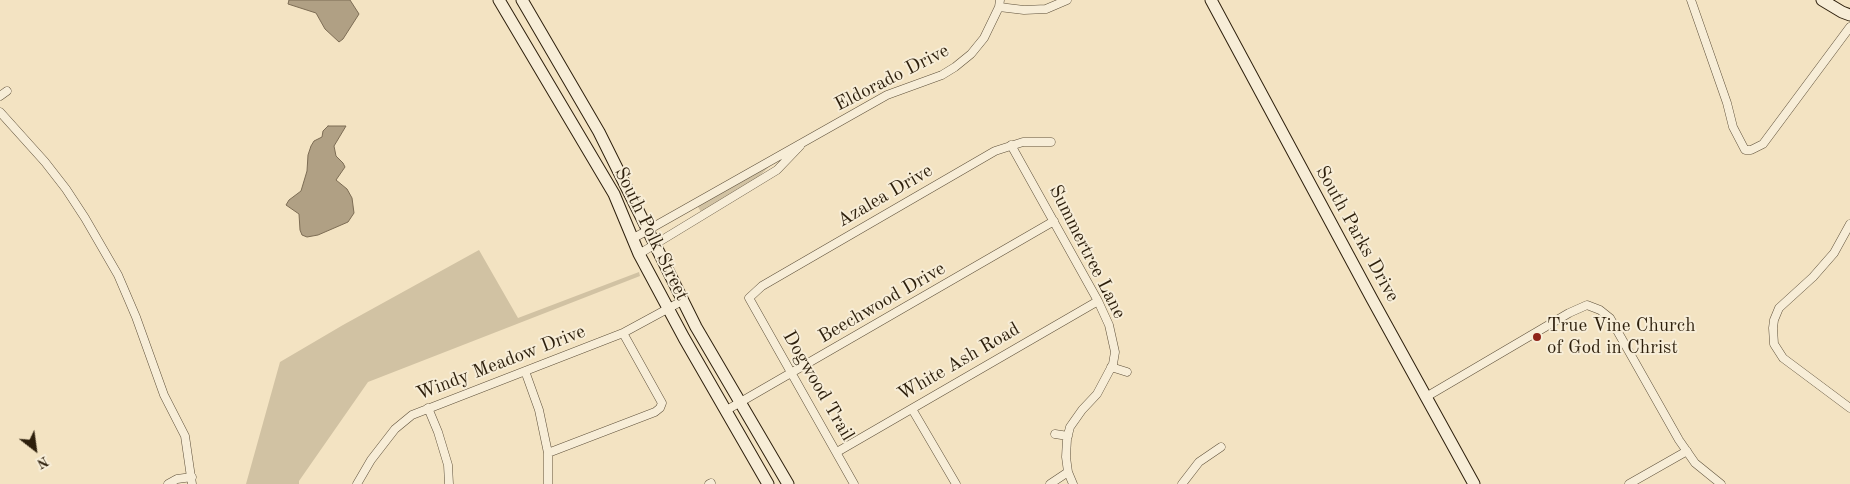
<!DOCTYPE html>
<html>
<head>
<meta charset="utf-8">
<style>
	body { margin:0 }
	#map { position:relative; width:1850px; height:484px; overflow:hidden; background:#f3e3c2; font-family:"Old Standard TT",serif }
	canvas { display:block }
	.north { position:absolute; left:10px; top:424px; width:50px; height:50px; -webkit-text-stroke:4px #f7edd7; paint-order:stroke; rotate:150deg; font-size:14px; font-weight:700; line-height:20px; text-align:center; color:#2d1f0c }
	.north::after { content:''; display:block; margin:auto; width:18px; height:22px; background:#2d1f0c; clip-path:polygon(50% 0,100% 100%,50% 72%,0 100%) }
</style>
</head>
<body>
<div id="map">
<canvas width="1850" height="484"></canvas>
<div class="north">N</div>
</div>
<script>
const ctx = document.querySelector('canvas').getContext('2d');
ctx.lineJoin = 'round';
function fill(path, color) { ctx.fillStyle = color; ctx.fill(path, 'evenodd'); }
const shape = rows => new Path2D(rows.map(r => 'M' + r).join(''));
function strokePath(path, color, width, dash) { ctx.strokeStyle = color; ctx.lineWidth = width; ctx.lineCap = dash ? 'butt' : 'round'; ctx.setLineDash(dash || []); ctx.stroke(path); }
function label(font, color, halo, rows, align = 'center') {
  ctx.font = font + ' "Old Standard TT",serif'; ctx.lineWidth = 4; ctx.setLineDash([]); ctx.textBaseline = 'middle'; ctx.strokeStyle = halo; ctx.fillStyle = color; for (const [text, x, y, turn = 0] of rows) {
    ctx.save(); ctx.translate(x, y); ctx.rotate((+turn || 0) * Math.PI / 180); ctx.textAlign = isNaN(turn) ? turn : align; if (halo) ctx.strokeText(text, 0, 0); ctx.fillText(text, 0, 0); ctx.restore();
  }
}
const green = shape([
	[774,162,756,179,701,212,697,205],
	[479,250,518,318,639,272,640,276,368,382,299,481,299,484,246,484,280,362,343,325]
]);
const water = shape([
	[289,0,350,0,359,14,343,39,339,42,325,29,316,13,288,4,289,0],
	[328,126,346,126,334,146,336,156,343,163,345,167,336,180,347,189,352,198,354,213,348,222,318,235,307,237,302,235,300,230,299,214,286,205,289,200,301,191,307,171,308,155,311,146,314,141,322,137,323,131,328,126]
]);
const street = shape([
	[1691,0,1727,103,1733,127,1745,150,1751,150,1763,144,1850,27],
	[999,7,1024,10,1046,9,1067,0],
	[0,96,7,91],
	[0,112,45,162,66,189,85,218,118,275,136,317,164,395,185,436,192,484],
	[1011,145,1098,301,1109,325,1115,352,1113,364,1097,394,1082,410,1070,427,1067,439,1066,457,1068,472,1073,484],
	[1850,224,1834,253,1813,277,1779,308,1774,320,1773,328,1774,344,1783,358,1850,408],
	[632,239,887,95,942,75,955,67,971,54,984,38,999,7,1000,0],
	[639,254,777,170,800,146],
	[1111,367,1127,372],
	[525,371,539,410,548,453,548,484],
	[1426,397,1569,313,1587,305,1600,310,1610,318,1679,440,1695,463,1721,484],
	[428,408,438,432,448,465,449,484],
	[912,409,956,484],
	[725,411,1054,221],
	[1055,434,1068,436],
	[837,452,1098,301],
	[548,453,655,412,660,408,662,403,623,333],
	[168,484,177,479,192,477],
	[357,484,371,460,395,429,412,415,623,333,682,301],
	[709,484,711,483],
	[854,484,749,298,762,286,995,151,1023,142,1051,142],
	[1050,484,1068,472],
	[1182,484,1199,462,1221,447],
	[1629,484,1687,451]
]);
const secondary = shape([
	[499,0,614,194,639,254,684,338,768,484],
	[522,0,599,132,696,327,788,484],
	[1211,0,1372,299,1474,484],
	[1822,0,1842,12,1850,15]
]);
const markers = [
	[1537,337,5,"#8f2418"]
];
const streetNames = [
	["Eldorado Drive",892,78,-27],
	["Azalea Drive",885,196,-30],
	["South Polk Street",651,234,64],
	["South Parks Drive",1357,234,61],
	["Summertree Lane",1087,252,63],
	["Beechwood Drive",882,303,-30],
	["White Ash Road",959,362,-30],
	["Windy Meadow Drive",501,363,-21],
	["Dogwood Trail",818,386,60]
];
const poiNames = [
	["True Vine Church",1547,326],
	["of God in Christ",1547,348]
];
fill(green, '#d1c2a3');
fill(water, '#b0a084');
strokePath(water, '#7c6c54', 1);
strokePath(street, '#5e503a', 9);
strokePath(secondary, '#2d1f0c', 13);
strokePath(street, '#f7edd7', 8);
strokePath(secondary, '#f7edd7', 11);
for (const [x, y, r, color] of markers) { const dot = new Path2D(); dot.arc(x, y, r, 0, 2 * Math.PI); ctx.fillStyle = color; ctx.fill(dot); strokePath(dot, '#f7edd7', 2); }
label('19px', '#2d1f0c', '#f7edd7', streetNames);
label('19px', '#2d1f0c', '#f7edd7', poiNames, 'left');
</script>
</body>
</html>
